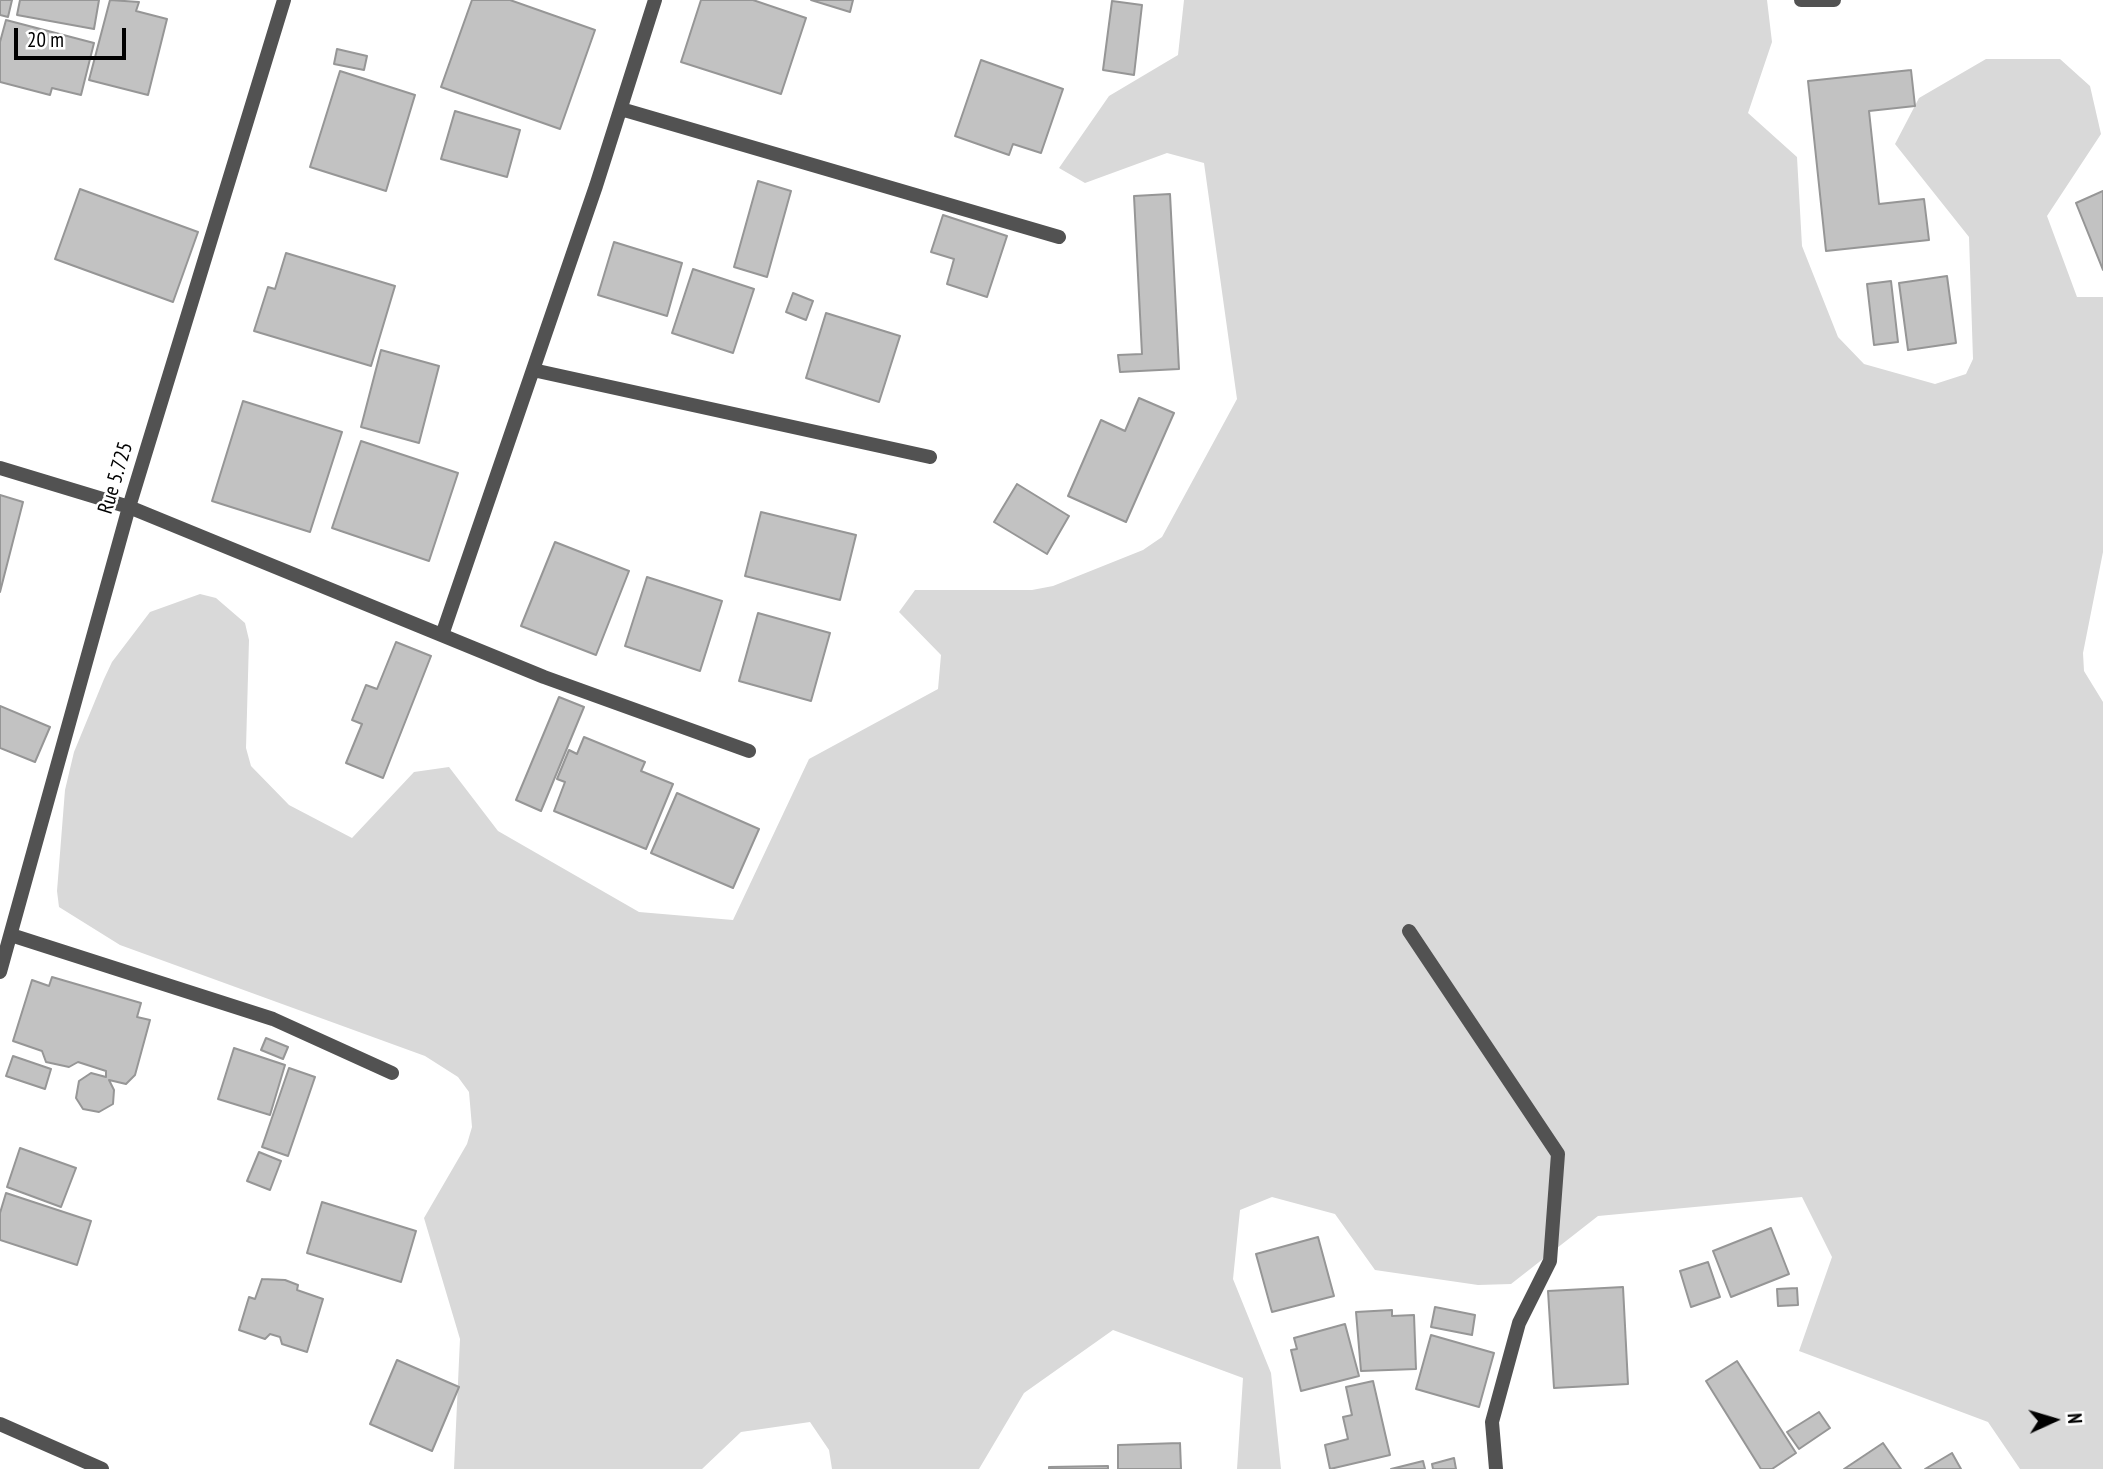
<!DOCTYPE html>
<html>
<head>
<meta charset="utf-8">
<style>
	body { margin:0 }
	#map { position:relative; width:2103px; height:1469px; overflow:hidden; background:#fff; font-family:"PT Sans Narrow",sans-serif }
	canvas { display:block }
	.north { position:absolute; left:2019px; top:1385px; width:70px; height:70px; -webkit-text-stroke:5px #fff; paint-order:stroke; rotate:86deg; font-size:19px; font-weight:700; line-height:28px; text-align:center; color:#000 }
	.north::after { content:''; display:block; margin:auto; width:24px; height:32px; background:#000; clip-path:polygon(50% 0,100% 100%,50% 72%,0 100%) }
	.scale { position:absolute; left:14px; top:28px; width:112px; height:32px; box-sizing:border-box; border:4px solid #000; border-top:0; padding-left:9px; font-size:21px; line-height:24px; white-space:nowrap; color:#000; -webkit-text-stroke:5px #fff; paint-order:stroke }
</style>
</head>
<body>
<div id="map">
<canvas width="2103" height="1469"></canvas>
<div class="north">N</div>
<div class="scale">20 m</div>
</div>
<script>
const ctx = document.querySelector('canvas').getContext('2d');
ctx.lineJoin = 'round';
function fill(path, color) { ctx.fillStyle = color; ctx.fill(path, 'evenodd'); }
const shape = rows => new Path2D(rows.map(r => 'M' + r).join(''));
function strokePath(path, color, width, dash) { ctx.strokeStyle = color; ctx.lineWidth = width; ctx.lineCap = dash ? 'butt' : 'round'; ctx.setLineDash(dash || []); ctx.stroke(path); }
function label(font, color, halo, rows, align = 'center') {
  ctx.font = font + ' "PT Sans Narrow",sans-serif'; ctx.lineWidth = 5; ctx.setLineDash([]); ctx.textBaseline = 'middle'; ctx.strokeStyle = halo; ctx.fillStyle = color; for (const [text, x, y, turn = 0] of rows) {
    ctx.save(); ctx.translate(x, y); ctx.rotate((+turn || 0) * Math.PI / 180); ctx.textAlign = isNaN(turn) ? turn : align; if (halo) ctx.strokeText(text, 0, 0); ctx.fillText(text, 0, 0); ctx.restore();
  }
}
const green = shape([
	[1184,0,1767,0,1772,42,1748,113,1797,157,1802,246,1838,337,1864,364,1935,384,1966,374,1973,359,1969,237,1895,144,1919,98,1986,59,2060,59,2090,86,2101,134,2047,216,2077,297,2103,297,2103,552,2083,653,2084,671,2103,702,2103,1469,2020,1469,1988,1422,1799,1351,1832,1257,1802,1197,1598,1216,1511,1284,1478,1285,1375,1270,1335,1214,1272,1197,1240,1210,1233,1279,1271,1373,1281,1469,1237,1469,1243,1378,1113,1330,1024,1393,979,1469,832,1469,829,1450,810,1422,741,1432,702,1469,454,1469,460,1339,424,1218,467,1144,472,1127,469,1092,458,1077,425,1056,120,945,59,907,57,891,65,790,74,752,104,679,112,662,150,612,200,594,216,598,245,623,249,640,246,748,251,766,289,805,352,838,414,772,449,767,498,831,639,912,733,920,809,759,938,689,941,655,899,612,915,590,1032,590,1053,586,1143,550,1162,537,1237,399,1204,163,1167,153,1085,183,1059,168,1109,96,1178,55]
]);
const building = shape([
	[0,0,12,0,8,17,0,15,0,0],
	[20,0,99,0,94,29,17,15,20,0],
	[110,0,139,2,136,11,167,19,148,95,89,80,110,0],
	[472,0,510,0,595,30,560,129,441,87,472,0],
	[701,0,753,0,806,18,781,94,681,62,701,0],
	[811,0,853,0,850,12,811,0],
	[1112,1,1142,5,1134,75,1103,70,1112,1],
	[6,20,94,43,81,95,52,88,50,95,0,82,0,42,6,20],
	[337,49,367,56,364,70,334,64,337,49],
	[981,60,1063,89,1041,153,1013,144,1009,155,955,136,981,60],
	[1911,70,1915,106,1869,111,1879,204,1924,199,1929,240,1826,251,1808,81,1911,70],
	[340,71,415,95,386,191,310,167,340,71],
	[455,111,520,130,507,177,441,159,455,111],
	[758,181,791,191,767,277,734,267,758,181],
	[80,189,198,232,173,302,55,259,80,189],
	[2103,191,2103,270,2076,203,2103,191],
	[1170,194,1179,369,1120,372,1118,355,1142,354,1134,196,1170,194],
	[943,215,1007,236,987,297,947,284,954,259,931,252,943,215],
	[614,242,682,263,667,316,598,295,614,242],
	[286,253,395,286,371,366,254,331,268,287,275,289,286,253],
	[693,269,754,289,733,353,672,333,693,269],
	[1947,276,1956,343,1908,350,1899,283,1947,276],
	[1891,281,1898,342,1874,345,1867,284,1891,281],
	[793,293,813,301,806,320,786,312,793,293],
	[826,313,900,336,879,402,806,378,826,313],
	[381,350,439,366,419,443,361,427,381,350],
	[1139,398,1174,413,1126,522,1068,496,1101,420,1125,431,1139,398],
	[243,401,342,432,310,532,212,501,243,401],
	[361,441,458,473,429,561,332,528,361,441],
	[1017,484,1069,516,1047,554,994,522,1017,484],
	[0,495,23,502,0,592,0,495],
	[761,512,856,535,840,600,745,576,761,512],
	[555,542,629,571,596,655,521,626,555,542],
	[647,577,722,601,700,671,625,646,647,577],
	[758,613,830,633,811,701,739,681,758,613],
	[396,642,431,656,383,778,346,763,362,724,352,720,366,685,377,689,396,642],
	[559,697,584,707,541,811,516,800,559,697],
	[0,706,50,727,35,762,0,748,0,706],
	[584,737,645,762,641,771,673,784,646,849,554,811,565,782,557,779,569,750,577,754,584,737],
	[677,793,759,829,733,888,651,853,677,793],
	[52,977,141,1003,137,1017,150,1020,135,1075,126,1084,109,1080,114,1090,113,1104,99,1112,83,1109,76,1098,79,1081,91,1073,106,1077,106,1071,78,1062,69,1067,46,1062,42,1051,13,1041,32,980,49,986,52,977],
	[266,1038,288,1047,283,1059,261,1050,266,1038],
	[234,1048,285,1065,270,1115,218,1099,234,1048],
	[13,1056,51,1069,45,1089,6,1076,13,1056],
	[289,1068,315,1077,288,1156,262,1147,289,1068],
	[20,1148,76,1168,61,1207,7,1187,20,1148],
	[259,1152,281,1161,270,1190,247,1181,259,1152],
	[6,1193,91,1221,77,1265,0,1240,0,1213,6,1193],
	[322,1202,416,1231,401,1282,307,1253,322,1202],
	[1771,1228,1789,1274,1731,1297,1713,1251,1771,1228],
	[1318,1237,1334,1296,1272,1312,1256,1254,1318,1237],
	[1708,1262,1720,1297,1691,1307,1680,1271,1708,1262],
	[262,1279,285,1280,298,1285,297,1290,323,1299,307,1352,282,1344,280,1337,270,1334,265,1339,239,1330,249,1297,255,1299,262,1279],
	[1623,1287,1628,1384,1554,1388,1548,1291,1623,1287],
	[1797,1288,1798,1305,1778,1306,1777,1289,1797,1288],
	[1435,1307,1475,1315,1472,1335,1431,1327,1435,1307],
	[1392,1310,1392,1316,1414,1315,1416,1369,1361,1371,1356,1312,1392,1310],
	[1345,1324,1359,1376,1301,1391,1291,1350,1297,1349,1294,1338,1345,1324],
	[1431,1335,1494,1353,1479,1407,1416,1389,1431,1335],
	[397,1360,459,1387,432,1451,370,1424,397,1360],
	[1737,1361,1796,1453,1772,1469,1761,1469,1706,1381,1737,1361],
	[1373,1381,1390,1455,1330,1469,1325,1445,1348,1439,1343,1417,1352,1415,1346,1387,1373,1381],
	[1819,1412,1830,1428,1799,1449,1787,1432,1819,1412],
	[1180,1443,1181,1469,1118,1469,1118,1445,1180,1443],
	[1883,1443,1901,1469,1844,1469,1883,1443],
	[1952,1453,1961,1469,1925,1469,1952,1453],
	[1454,1458,1456,1469,1433,1469,1432,1464,1454,1458],
	[1423,1461,1425,1469,1391,1469,1423,1461],
	[1108,1466,1108,1469,1049,1469,1049,1467,1108,1466]
]);
const minor = shape([
	[1801,0,1834,0],
	[621,109,1059,237],
	[533,370,930,457],
	[0,468,129,507,544,677,749,751],
	[442,635,596,186,655,0],
	[1409,931,1558,1154,1550,1261,1519,1323,1492,1422,1496,1469],
	[11,935,273,1019,392,1073],
	[0,972,129,507,284,0],
	[0,1424,102,1469]
]);
const streetNames = [
	["Rue 5.725",116,478,-73]
];
fill(green, '#d9d9d9');
fill(building, '#c2c2c2');
strokePath(building, '#969696', 2);
strokePath(minor, '#525252', 14);
label('21px', '#000', '#fff', streetNames);
</script>
</body>
</html>
